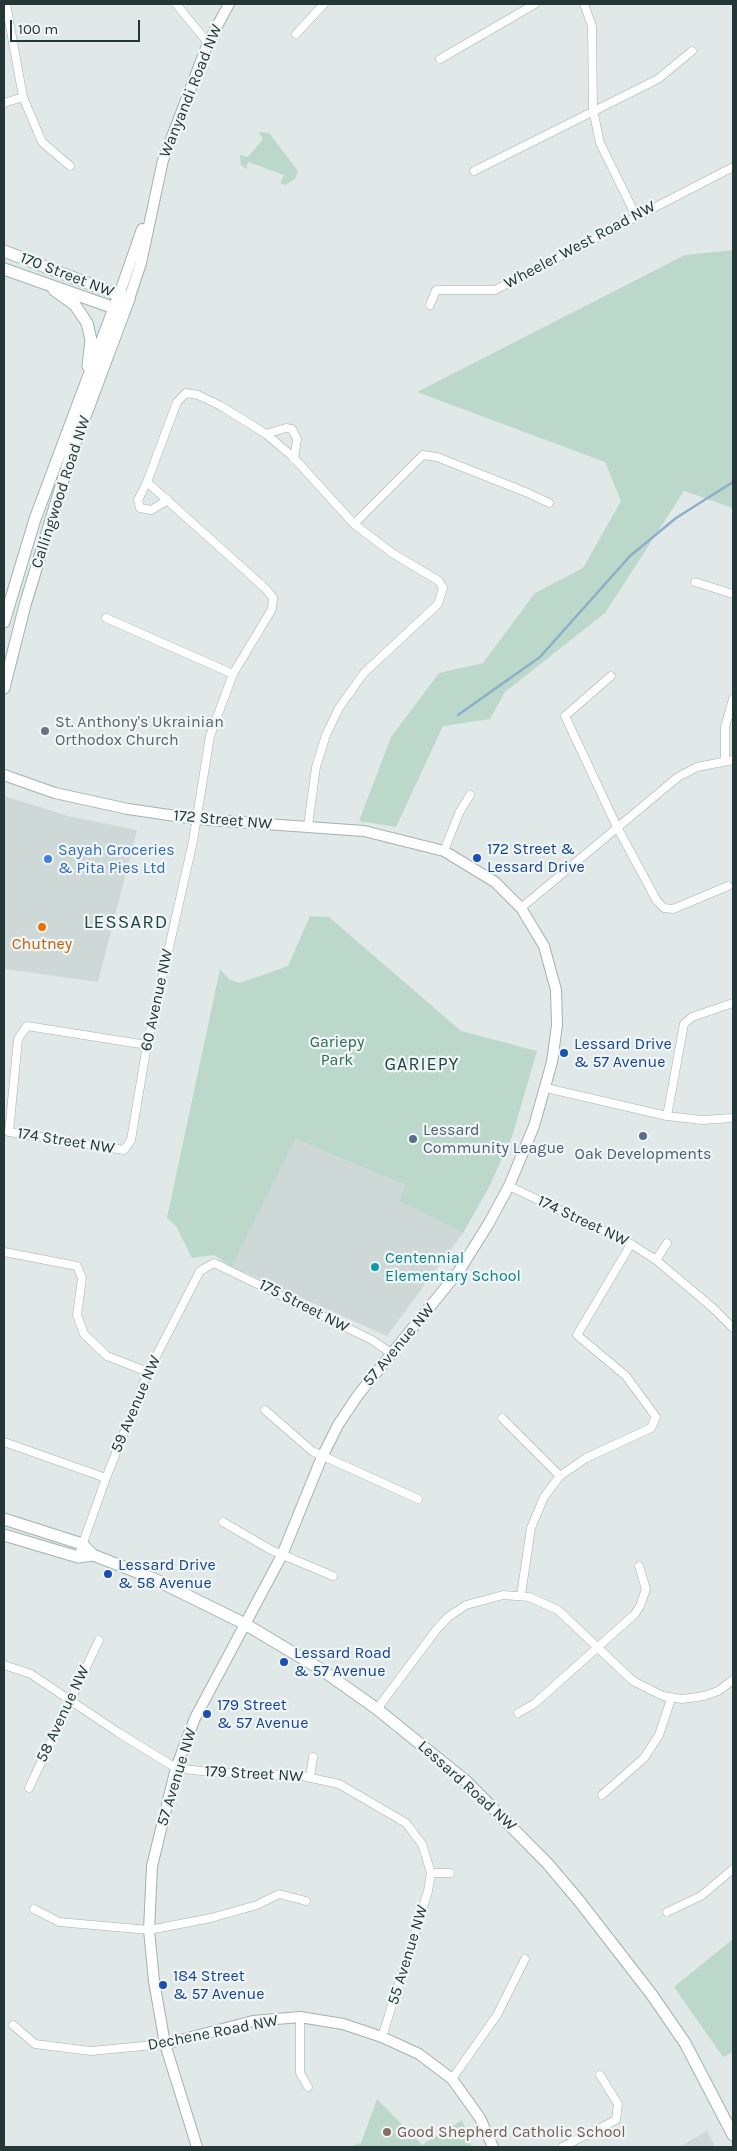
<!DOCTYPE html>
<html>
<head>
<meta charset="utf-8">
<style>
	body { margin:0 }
	#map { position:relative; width:737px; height:2151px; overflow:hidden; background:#e0e9e7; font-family:Karla,sans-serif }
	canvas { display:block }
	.frame { position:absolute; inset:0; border:5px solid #233737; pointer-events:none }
	.scale { position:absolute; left:10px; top:20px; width:130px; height:22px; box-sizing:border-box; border:2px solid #233737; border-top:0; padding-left:6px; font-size:15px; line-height:18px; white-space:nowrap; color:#233737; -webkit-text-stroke:4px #f0f6f5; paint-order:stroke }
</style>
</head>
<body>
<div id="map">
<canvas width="737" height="2151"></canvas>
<div class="frame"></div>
<div class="scale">100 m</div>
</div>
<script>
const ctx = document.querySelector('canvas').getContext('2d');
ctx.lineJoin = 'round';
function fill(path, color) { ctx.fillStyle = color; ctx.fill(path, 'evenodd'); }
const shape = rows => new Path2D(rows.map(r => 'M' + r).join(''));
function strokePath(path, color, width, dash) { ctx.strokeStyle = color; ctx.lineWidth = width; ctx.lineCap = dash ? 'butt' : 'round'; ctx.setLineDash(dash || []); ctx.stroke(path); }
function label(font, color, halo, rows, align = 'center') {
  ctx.font = font + ' Karla,sans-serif'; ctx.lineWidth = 4.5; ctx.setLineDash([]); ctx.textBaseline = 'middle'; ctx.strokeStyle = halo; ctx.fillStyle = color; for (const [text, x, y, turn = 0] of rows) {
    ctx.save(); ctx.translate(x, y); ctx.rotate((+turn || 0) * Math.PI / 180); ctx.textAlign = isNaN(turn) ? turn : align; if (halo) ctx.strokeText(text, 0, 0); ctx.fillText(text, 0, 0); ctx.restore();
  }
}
const built = shape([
	[4,796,68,816,137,830,98,982,4,969],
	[296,1139,405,1185,400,1201,463,1233,387,1336,232,1267],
	[707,2131,715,2147,679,2147]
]);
const green = shape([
	[259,132,269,133,298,171,295,179,285,185,280,183,284,175,248,162,246,169,241,165,240,155,248,157,263,139],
	[733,250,733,508,684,491,605,613,505,692,490,719,443,726,396,827,359,821,391,737,439,673,483,663,535,593,583,568,621,501,605,462,417,392,685,255],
	[310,916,329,917,461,1031,537,1051,512,1137,489,1187,463,1233,399,1201,405,1185,296,1139,232,1267,214,1255,192,1258,176,1226,167,1218,220,969,230,980,240,983,288,966],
	[733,1939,733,2052,723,2057,674,1987],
	[377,2099,422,2145,462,2120,472,2147,348,2147,361,2143]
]);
const stream = shape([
	[458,715,540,657,630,556,676,518,733,482]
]);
const minor = shape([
	[6,4,23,97,42,142,70,166],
	[176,4,208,43],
	[584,4,592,26,593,110,600,143,636,216],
	[296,34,324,4],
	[440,59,535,4],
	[4,103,23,97],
	[474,171,658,79,692,51],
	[430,305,436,290,495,290,733,167],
	[266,434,286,428,292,429,297,439,294,459],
	[147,482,138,500,140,508,151,510,168,500],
	[354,524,423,455,437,457,528,493,549,503],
	[695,582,733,594],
	[106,618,233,674],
	[611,676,565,716,617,827,657,901,664,908,673,909,728,886],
	[725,761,725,727,733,699],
	[444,851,459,813,470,795],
	[521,908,678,777,697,767,733,760],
	[147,1045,27,1026,18,1039,9,1132,124,1150,131,1140,147,1045,193,841,210,736,233,674,272,609,273,598,266,589,147,482,177,402,186,393,198,395,221,406,266,434,293,457,354,524,392,553,439,581,443,588,438,604,364,673,339,708,326,735,316,767,308,826],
	[546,1088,667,1116,702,1120,733,1118],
	[667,1116,684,1024,692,1017,733,1003],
	[509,1186,631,1244,656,1260,713,1308,733,1328],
	[4,1252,77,1266,82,1278,77,1315,84,1334,107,1356,148,1372],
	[656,1260,667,1243],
	[265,1410,312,1451,418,1499],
	[502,1418,560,1476],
	[4,1442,106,1478],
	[223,1522,271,1550,333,1576],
	[78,1557,106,1478,148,1372,200,1271,214,1263,372,1340,391,1353],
	[521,1595,531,1528,544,1497,560,1476,586,1458,651,1428,656,1417,626,1376,577,1335,631,1244],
	[4,1665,31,1674,119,1733,176,1768,209,1772,302,1776,339,1784,406,1823,422,1844,431,1873,428,1891,382,2037],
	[377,1709,437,1629,448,1617,466,1605,503,1595,529,1597,558,1610,633,1681,663,1696,682,1699,704,1696,718,1691,733,1680],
	[518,1713,534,1704,635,1614,640,1606,646,1589,639,1566],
	[310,1777,313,1757],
	[29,1788,99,1640],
	[602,1795,644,1758,659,1735,671,1699],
	[431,1873,450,1873],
	[34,1909,59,1922,149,1930,211,1918,257,1905,279,1894,306,1901],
	[667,1912,701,1896,733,1869],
	[300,2017,300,2073,308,2087],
	[13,2025,35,2044,91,2051,165,2044],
	[452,2079,497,2015,525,1959],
	[562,2147,616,2120,618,2104,600,2075]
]);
const tertiary = shape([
	[119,295,142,229],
	[129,299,141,263,163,160,208,43,229,4],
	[4,775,55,793,128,809,196,819,364,831,444,851,495,882,521,908,544,946,556,990,557,1025,552,1062,534,1126,509,1186,489,1223,459,1271,358,1395,338,1425,322,1457,282,1555,195,1718,176,1768,152,1866,149,1930,154,1981,165,2044,197,2147],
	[165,2044,253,2021,300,2017,343,2024,382,2037,419,2054,452,2079,480,2118,493,2147]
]);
const secondary = shape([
	[4,251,129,299,71,454,25,605,4,688],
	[4,269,120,310],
	[54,290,75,305,87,323,91,340,88,366],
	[4,622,35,519,119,295],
	[4,1519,82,1544,93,1555,152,1578,245,1624,322,1670,377,1709,467,1782,548,1864,580,1902,652,1995,685,2043,733,2135],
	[4,1535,78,1557,93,1555]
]);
const markers = [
	[45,731,5,"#6b7280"],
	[477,858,5,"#1a4fb4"],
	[48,859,5,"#3f7fe0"],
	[42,927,5,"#e8710a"],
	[564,1053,5,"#1a4fb4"],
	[643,1136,5,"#5c6f8a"],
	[413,1139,5,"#5c6f8a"],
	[375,1267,5,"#0f9aa8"],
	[108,1574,5,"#1a4fb4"],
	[284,1662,5,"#1a4fb4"],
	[207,1714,5,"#1a4fb4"],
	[163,1985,5,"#1a4fb4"],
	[387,2132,5,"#8d6e63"]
];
const streetNames = [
	["Wanyandi Road NW",191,91,-68],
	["Wheeler West Road NW",580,245,-28],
	["170 Street NW",67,275,21],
	["Callingwood Road NW",61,492,-72],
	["172 Street NW",223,820,5],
	["60 Avenue NW",157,1000,-78],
	["174 Street NW",66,1141,9],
	["174 Street NW",583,1221,25],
	["175 Street NW",304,1306,27],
	["57 Avenue NW",399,1345,-50],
	["59 Avenue NW",136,1404,-67],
	["58 Avenue NW",63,1714,-65],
	["179 Street NW",254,1774,3],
	["57 Avenue NW",177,1777,-73],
	["Lessard Road NW",467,1786,42],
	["55 Avenue NW",408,1955,-73],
	["Dechene Road NW",213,2033,-11]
];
const worshipNames = [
	["St. Anthony's Ukrainian",55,722],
	["Orthodox Church",55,740]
];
const transitNames = [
	["172 Street &",487,849],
	["Lessard Drive",487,867],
	["Lessard Drive",574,1044],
	["& 57 Avenue",574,1062],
	["Lessard Drive",118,1565],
	["& 58 Avenue",118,1583],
	["Lessard Road",294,1653],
	["& 57 Avenue",294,1671],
	["179 Street",217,1705],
	["& 57 Avenue",217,1723],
	["184 Street",173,1976],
	["& 57 Avenue",173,1994]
];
const shopNames = [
	["Sayah Groceries",58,850],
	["& Pita Pies Ltd",58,868]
];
const foodNames = [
	["Chutney",42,944]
];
const parkNames = [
	["Gariepy",337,1042],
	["Park",337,1060]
];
const serviceNames = [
	["Lessard",423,1130],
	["Community League",423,1148],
	["Oak Developments",643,1154,"center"]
];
const cultureNames = [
	["Centennial",385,1258],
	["Elementary School",385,1276]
];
const educationNames = [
	["Good Shepherd Catholic School",397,2132]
];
const neighbourhoodNames = [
	["GARIEPY",422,1065]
];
const quarterNames = [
	["LESSARD",126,923]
];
fill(built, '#ced8d7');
fill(green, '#bbd8cb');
strokePath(stream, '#8dafc8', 2.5);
strokePath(minor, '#a4b0af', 9);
strokePath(tertiary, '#a4b0af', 12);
strokePath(secondary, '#a0b3b2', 13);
strokePath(minor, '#fff', 8);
strokePath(tertiary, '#fff', 10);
strokePath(secondary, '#fff', 11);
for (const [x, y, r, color] of markers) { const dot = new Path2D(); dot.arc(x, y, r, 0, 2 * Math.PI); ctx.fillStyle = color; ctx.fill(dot); strokePath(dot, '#f0f6f5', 2); }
label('16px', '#233737', '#f0f6f5', streetNames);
label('16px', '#5b616d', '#f0f6f5', worshipNames, 'left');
label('16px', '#164399', '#f0f6f5', transitNames, 'left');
label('16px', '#366cbe', '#f0f6f5', shopNames, 'left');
label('16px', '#c56008', '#f0f6f5', foodNames);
label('16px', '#316957', '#f0f6f5', parkNames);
label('16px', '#4e5e75', '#f0f6f5', serviceNames, 'left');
label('16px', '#0d838f', '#f0f6f5', cultureNames, 'left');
label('16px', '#785e54', '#f0f6f5', educationNames, 'left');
ctx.letterSpacing = '1px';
label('18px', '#214547', '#f0f6f5', neighbourhoodNames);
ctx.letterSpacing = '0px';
ctx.letterSpacing = '1px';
label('19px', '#214547', '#f0f6f5', quarterNames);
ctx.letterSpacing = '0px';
</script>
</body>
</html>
